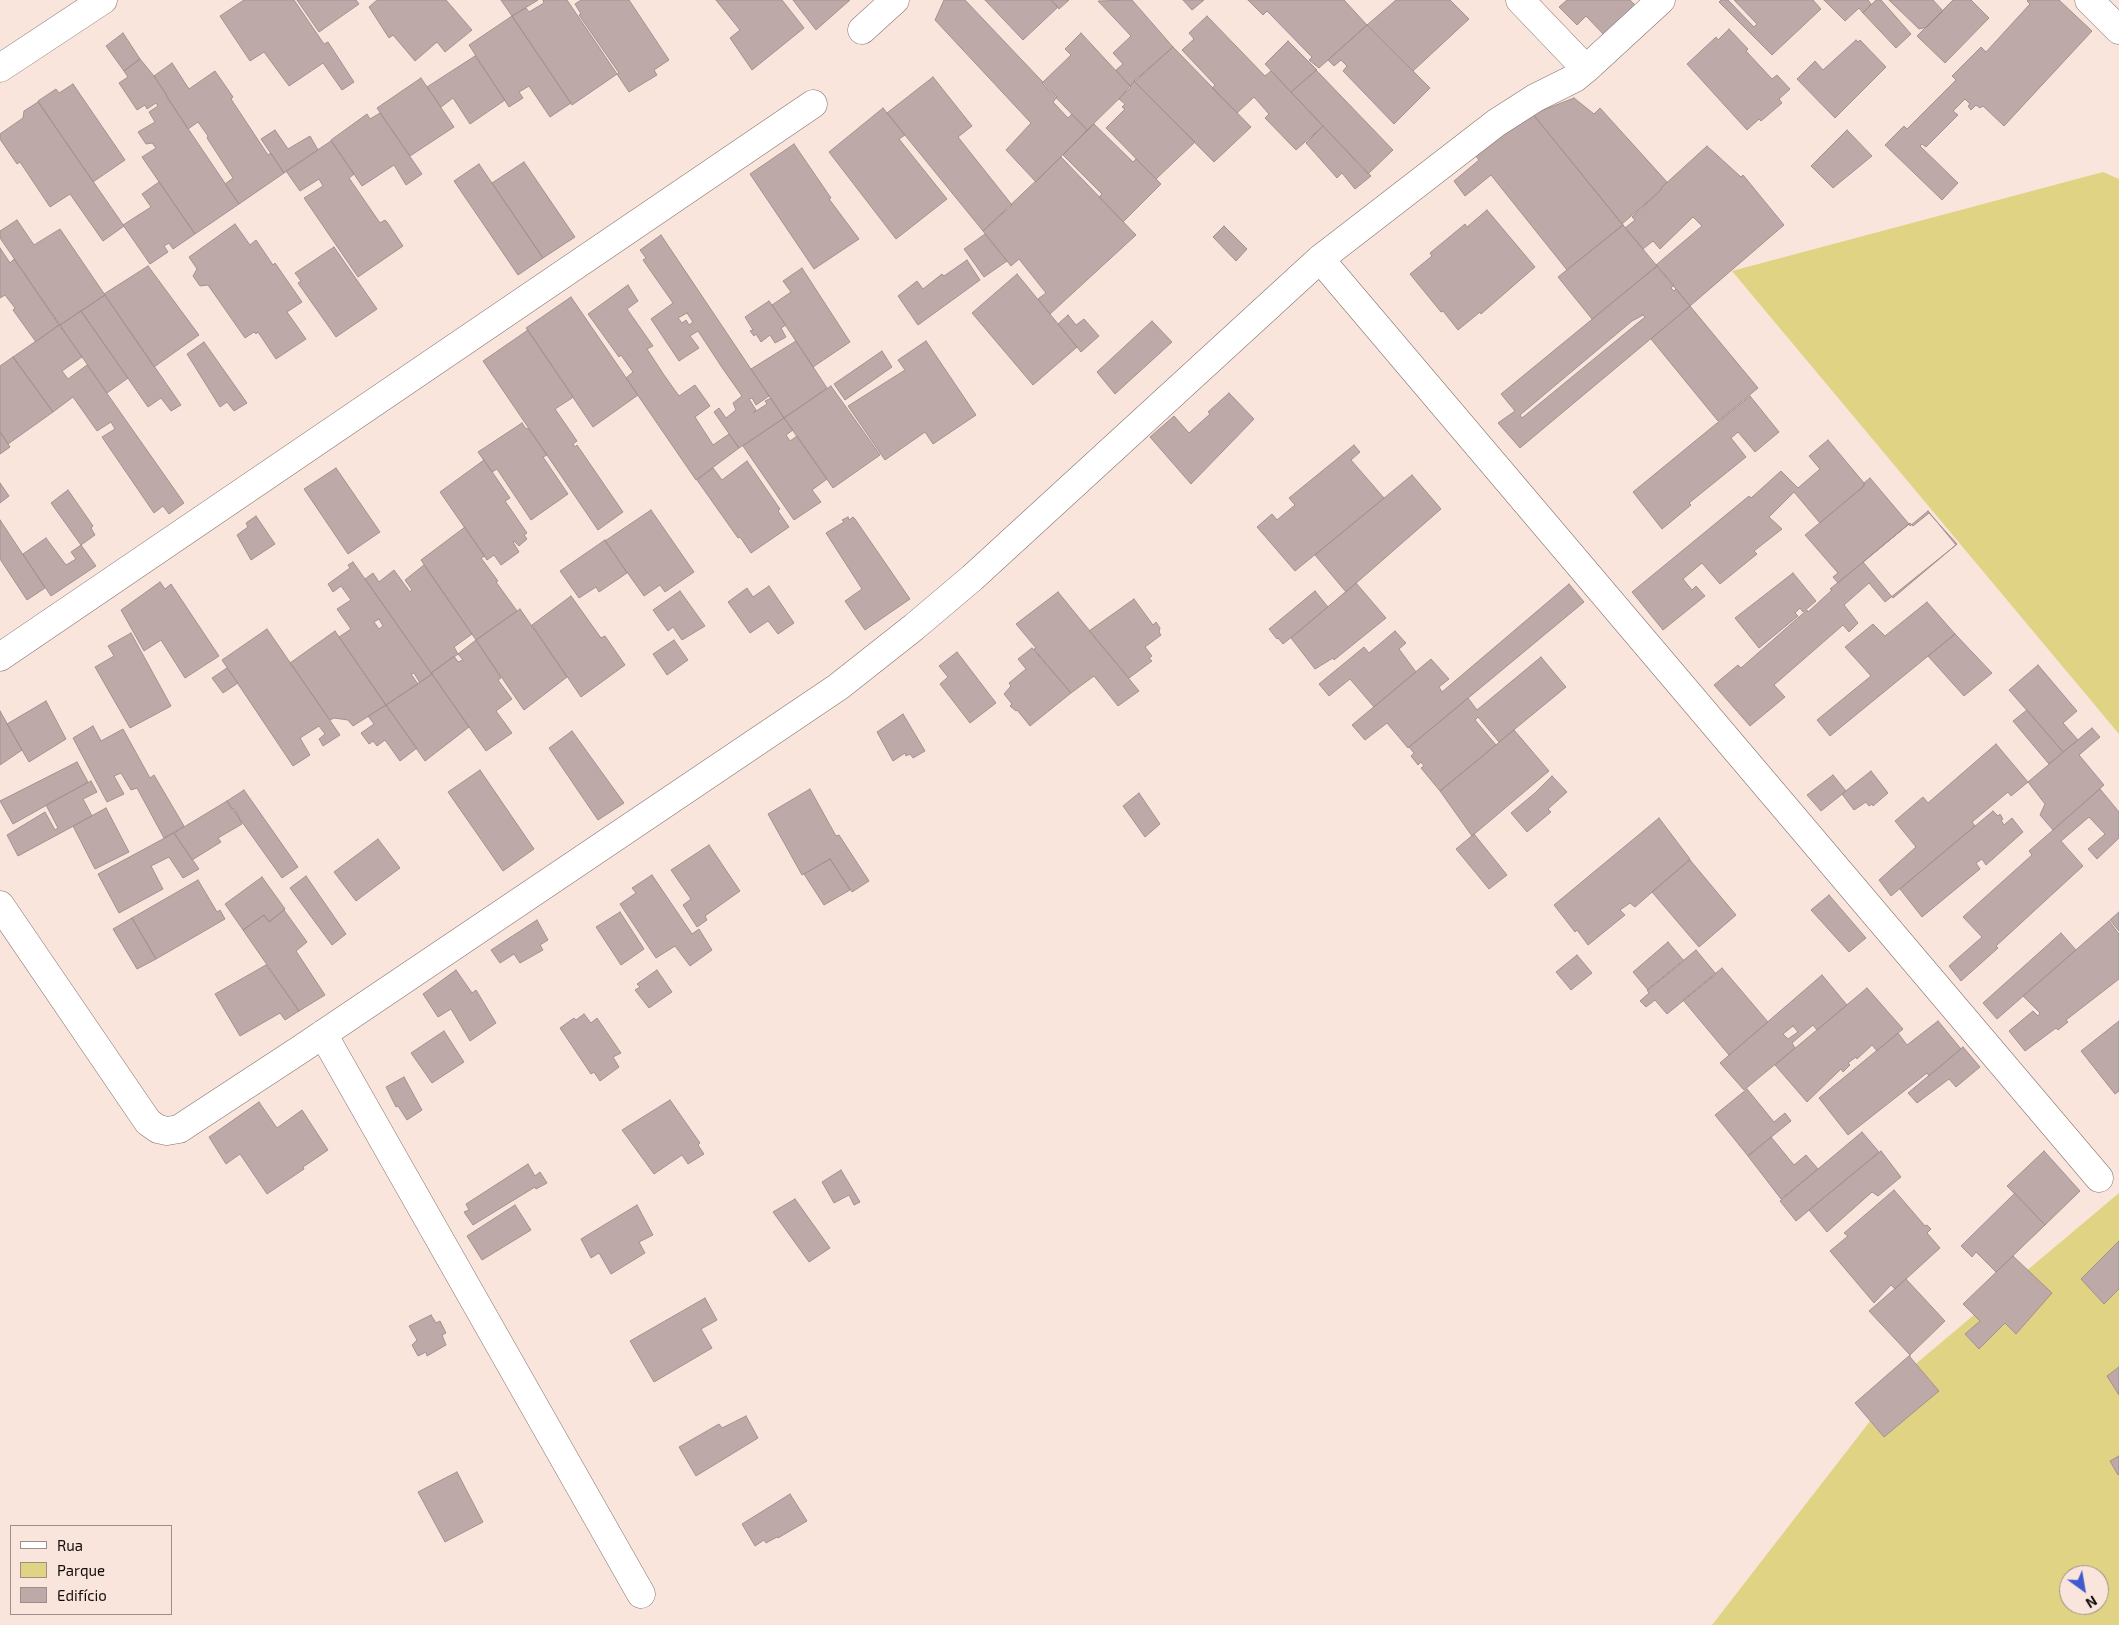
<!DOCTYPE html>
<html>
<head>
<meta charset="utf-8">
<style>
	body { margin:0 }
	#map { position:relative; width:2119px; height:1625px; overflow:hidden; background:#f9e5dc; font-family:"Exo 2",sans-serif }
	canvas { display:block }
	.legend { position:absolute; left:10px; top:1525px; width:162px; height:90px; box-sizing:border-box; background:#f9e5dc; border:1px solid #9d8f88; margin:0; padding:6px 9px; list-style:none; font-size:15px; color:#130d0a }
	.legend li { display:flex; align-items:center; gap:10px; height:25px }
	.legend b { width:25px; border:1px solid #9d8f88 }
	.north { position:absolute; left:2059px; top:1565px; width:50px; height:50px; box-sizing:border-box; background:#f9e5dc; border:1px solid #9d8f88; border-radius:50%; rotate:148deg; font-size:14px; font-weight:700; line-height:20px; text-align:center; color:#130d0a }
	.north::after { content:''; display:block; margin:auto; width:18px; height:22px; background:#415acd; clip-path:polygon(50% 0,100% 100%,50% 72%,0 100%) }
</style>
</head>
<body>
<div id="map">
<canvas width="2119" height="1625"></canvas>
<ul class="legend">
<li><b style="height:6px;background:#fff"></b>Rua</li>
<li><b style="height:14px;background:#e0d484"></b>Parque</li>
<li><b style="height:14px;background:#bea9a9"></b>Edifício</li>
</ul>
<div class="north">N</div>
</div>
<script>
const ctx = document.querySelector('canvas').getContext('2d');
ctx.lineJoin = 'round';
function fill(path, color) { ctx.fillStyle = color; ctx.fill(path, 'evenodd'); }
const shape = rows => new Path2D(rows.map(r => 'M' + r).join(''));
function strokePath(path, color, width, dash) { ctx.strokeStyle = color; ctx.lineWidth = width; ctx.lineCap = dash ? 'butt' : 'round'; ctx.setLineDash(dash || []); ctx.stroke(path); }
const green = shape([
	[2103,172,2119,179,2119,734,1732,271],
	[2119,1193,2119,1625,1712,1625,1912,1367],
	[2069,1575,2099,1575,2099,1605,2069,1605]
]);
const building = shape([
	[244,0,294,0,324,44,328,42,354,82,342,90,323,63,289,86,264,52,250,61,220,16,244,0],
	[297,0,356,0,359,4,319,32,297,0],
	[377,0,446,0,472,30,445,52,437,42,415,61,393,35,389,38,369,7,377,0],
	[501,0,538,0,512,16,501,0],
	[543,0,567,0,617,74,572,105,512,16,526,8,529,12,544,3,543,0],
	[581,0,629,0,669,60,654,70,657,75,629,92,617,74,619,73,579,15,581,14,575,4,581,0],
	[716,0,782,0,804,28,752,70,730,38,740,30,716,0],
	[793,0,850,0,816,30,793,0],
	[944,0,965,0,1057,97,1053,102,1068,118,1072,114,1087,130,1036,182,1006,150,1031,123,935,20,944,0],
	[985,0,1051,0,1058,7,1023,40,985,0],
	[1051,0,1069,0,1059,9,1051,0],
	[1132,0,1173,47,1130,86,1116,70,1123,64,1113,53,1131,36,1098,1,1132,0],
	[1183,0,1204,0,1192,10,1183,0],
	[1248,0,1344,0,1367,25,1319,68,1309,60,1312,57,1267,11,1263,15,1248,0],
	[1396,0,1450,0,1469,19,1413,71,1367,25,1396,0],
	[1567,0,1630,0,1638,8,1607,38,1586,16,1577,25,1559,7,1567,0],
	[1721,0,1728,0,1754,27,1757,24,1734,0,1813,0,1821,9,1772,55,1719,2,1721,0],
	[1824,0,1868,0,1871,4,1863,13,1859,8,1845,21,1824,0],
	[1876,0,1881,0,1911,34,1896,48,1863,13,1876,0],
	[1889,0,1933,0,1943,11,1927,27,1919,29,1889,0],
	[1953,0,1971,0,1989,18,1945,63,1917,36,1953,0],
	[2028,0,2059,0,2092,31,2004,126,1983,106,1980,108,1976,105,1971,110,1968,106,1970,104,1965,99,1953,111,1958,115,1926,147,1922,144,1920,146,1958,183,1942,200,1885,145,1904,126,1907,129,1956,80,1952,76,1981,47,1986,52,2030,4,2027,1,2028,0],
	[512,16,571,103,550,117,529,86,519,92,523,98,509,107,469,45,512,16],
	[1207,16,1265,76,1271,71,1323,126,1296,150,1265,118,1269,114,1254,97,1237,113,1212,88,1215,85,1182,50,1194,39,1189,33,1207,16],
	[1367,25,1430,88,1394,124,1343,71,1347,66,1341,60,1334,66,1328,60,1367,25],
	[1729,29,1748,49,1746,51,1772,79,1777,75,1790,89,1779,99,1782,103,1761,121,1759,119,1747,130,1687,64,1716,37,1718,40,1729,29],
	[123,33,140,59,124,71,106,46,123,33],
	[1081,33,1131,87,1087,130,1042,83,1071,55,1065,49,1081,33],
	[1856,40,1858,42,1860,40,1886,67,1835,118,1797,79,1815,61,1823,70,1856,40],
	[1288,41,1317,70,1291,92,1265,64,1288,41],
	[1173,47,1251,127,1214,162,1134,81,1173,47],
	[475,56,505,100,470,124,453,98,441,107,427,87,475,56],
	[140,59,154,76,167,95,166,96,239,204,195,234,142,157,156,148,152,143,146,144,138,132,155,122,149,112,158,106,156,103,147,109,145,105,137,110,119,83,128,77,124,71,140,59],
	[172,63,189,89,215,71,233,97,231,99,268,155,271,153,284,173,239,204,225,184,233,178,207,138,208,136,198,122,188,129,154,76,172,63],
	[1316,70,1393,150,1368,174,1291,92,1316,70],
	[933,77,972,126,958,137,1012,205,983,231,887,113,933,77],
	[421,78,454,127,410,156,377,108,421,78],
	[1134,81,1195,142,1156,179,1106,128,1125,109,1122,107,1125,104,1119,99,1134,81],
	[73,84,125,160,93,182,38,101,56,89,59,93,73,84],
	[1574,98,1594,114,1600,108,1667,182,1661,188,1662,189,1622,224,1533,114,1574,98],
	[38,102,124,226,103,241,70,194,50,207,20,162,17,164,0,139,0,134,23,118,24,111,38,102],
	[883,108,905,135,899,139,947,199,896,239,829,152,883,108],
	[1531,112,1623,225,1567,270,1491,175,1465,196,1454,181,1479,160,1476,156,1531,112],
	[380,113,422,174,406,185,394,165,362,186,331,140,367,114,370,119,380,113],
	[1094,124,1133,162,1136,159,1161,184,1123,222,1099,197,1102,194,1063,155,1094,124],
	[1323,126,1371,176,1355,189,1342,173,1337,178,1306,143,1323,126],
	[275,130,288,149,310,136,318,150,284,173,261,139,275,130],
	[1847,130,1872,156,1833,188,1811,166,1847,130],
	[331,141,354,174,349,178,380,223,385,220,387,222,403,246,358,277,304,198,323,186,319,179,300,191,286,171,331,141],
	[794,144,831,198,829,199,859,239,814,269,750,174,794,144],
	[1707,146,1741,177,1743,175,1784,225,1690,306,1656,265,1702,226,1693,217,1660,249,1653,241,1643,249,1625,228,1635,220,1632,217,1662,189,1661,188,1707,146],
	[1061,157,1136,235,1050,314,1038,299,1046,293,1019,259,1011,266,983,231,1061,157],
	[524,162,575,237,543,258,492,183,524,162],
	[479,164,543,258,518,275,454,181,479,164],
	[159,182,195,234,173,249,169,243,164,246,168,252,150,264,123,225,151,207,142,194,159,182],
	[1487,210,1535,267,1481,314,1480,312,1458,330,1443,311,1441,312,1410,274,1432,256,1430,253,1465,224,1467,227,1487,210],
	[17,220,34,245,60,229,105,295,60,325,0,238,0,231,17,220],
	[235,224,250,245,256,240,273,265,275,263,302,302,287,312,306,339,276,359,258,332,256,334,254,332,245,338,208,285,200,286,193,276,197,269,189,257,235,224],
	[1623,225,1657,266,1592,319,1558,277,1623,225],
	[1224,226,1247,249,1236,261,1213,237,1224,226],
	[985,234,1007,261,984,277,964,249,985,234],
	[661,235,769,396,756,405,752,398,749,399,756,410,753,413,767,404,765,401,771,398,784,418,739,448,714,412,719,408,726,418,736,410,733,403,742,396,723,369,698,331,690,336,699,348,679,361,651,319,673,303,643,260,646,258,640,250,661,235],
	[687,313,693,322,689,325,686,320,682,323,678,318,687,313],
	[334,247,377,309,336,337,298,283,301,281,295,273,334,247],
	[0,248,10,263,14,259,59,325,36,342,13,310,15,308,5,295,0,298,0,248],
	[967,260,980,280,918,325,898,296,917,281,923,289,942,274,944,276,967,260],
	[148,266,199,335,154,367,104,294,148,266],
	[1657,266,1674,285,1671,288,1674,291,1676,289,1690,306,1520,448,1498,423,1515,411,1501,394,1657,266],
	[1643,315,1645,317,1522,418,1520,415,1632,321,1643,315],
	[802,268,850,342,813,367,772,305,791,292,783,281,802,268],
	[1017,274,1077,347,1033,385,972,313,1017,274],
	[628,285,638,301,627,309,653,346,647,349,664,375,679,396,695,385,710,406,695,417,713,445,729,434,739,448,696,480,626,378,633,372,621,355,619,357,588,314,628,285],
	[105,295,181,405,171,411,161,398,148,407,81,311,105,295],
	[571,297,638,395,593,427,526,328,571,297],
	[769,301,786,325,781,328,786,337,775,343,770,335,761,342,756,334,754,336,750,331,753,330,745,317,769,301],
	[1690,306,1758,388,1718,421,1651,339,1690,306],
	[81,311,128,378,107,393,60,325,81,311],
	[1068,315,1076,325,1084,319,1099,336,1081,352,1058,324,1068,315],
	[1152,321,1172,342,1115,394,1097,372,1152,321],
	[59,325,82,357,62,371,68,379,87,365,184,503,169,514,163,506,154,513,102,437,115,429,111,422,97,431,73,397,53,412,13,357,59,325],
	[528,330,573,396,572,398,555,409,577,441,573,444,575,447,577,445,623,512,598,530,483,361,528,330],
	[796,341,827,388,784,418,751,369,796,341],
	[926,341,976,415,933,444,925,432,885,460,848,406,905,370,898,360,926,341],
	[204,342,247,403,234,411,227,402,220,407,187,354,204,342],
	[882,351,892,367,845,400,834,384,882,351],
	[13,357,53,412,8,444,0,432,0,366,13,357],
	[831,386,880,455,833,488,784,418,831,386],
	[1229,393,1254,419,1191,484,1150,437,1174,416,1189,433,1210,414,1208,412,1229,393],
	[1750,396,1779,432,1755,452,1738,432,1731,438,1746,457,1689,503,1691,505,1662,529,1633,492,1750,396],
	[784,418,793,430,786,435,790,441,797,436,827,479,812,490,821,502,794,520,743,446,784,418],
	[522,423,526,429,528,428,547,455,543,457,568,494,531,520,497,469,492,472,478,452,522,423],
	[0,432,10,447,0,454,0,432],
	[1828,440,1864,483,1864,486,1820,523,1794,492,1769,517,1782,529,1754,551,1757,554,1720,584,1702,563,1683,579,1692,590,1696,586,1705,596,1663,630,1632,592,1749,496,1751,498,1781,471,1798,488,1820,469,1809,456,1828,440],
	[1354,445,1360,452,1351,460,1384,498,1295,571,1257,527,1272,514,1277,520,1295,505,1289,498,1354,445],
	[484,460,510,498,505,501,527,533,524,535,527,539,519,546,514,541,513,542,519,552,501,565,494,555,487,560,440,492,484,460],
	[747,461,780,509,778,511,789,527,751,553,740,537,738,538,697,480,713,468,722,480,747,461],
	[336,468,380,532,348,554,304,489,336,468],
	[1412,475,1441,509,1346,592,1315,555,1412,475],
	[1870,478,1909,524,1838,583,1833,577,1838,573,1805,535,1864,486,1864,483,1870,478],
	[0,483,9,496,0,503,0,483],
	[68,490,93,526,91,528,95,535,81,545,51,503,68,490],
	[651,510,694,572,665,592,660,585,644,596,605,541,651,510],
	[1928,511,1956,545,1885,602,1869,583,1844,605,1858,623,1849,632,1843,625,1774,685,1785,697,1750,726,1714,685,1738,665,1741,668,1807,610,1808,612,1832,590,1830,589,1909,524,1910,526,1928,511],
	[1929,513,1957,544,1893,598,1863,562,1910,523,1913,526,1929,513],
	[256,516,275,544,251,560,237,535,248,527,246,523,256,516],
	[848,517,849,520,853,517,855,519,910,599,865,630,845,601,862,589,826,533,844,522,842,520,848,517],
	[0,520,45,588,27,600,0,559,0,520],
	[465,527,485,556,481,558,498,581,496,582,517,611,476,640,421,560,465,527],
	[46,538,66,565,76,559,71,552,81,545,96,566,51,596,23,554,46,538],
	[605,540,627,573,599,592,596,587,579,598,560,571,605,540],
	[353,562,432,674,420,683,414,673,411,674,418,684,386,705,339,637,351,629,337,609,351,600,341,586,333,592,328,584,350,568,348,565,353,562],
	[379,619,383,626,379,629,374,622,379,619],
	[424,565,472,634,454,647,458,654,431,673,365,579,373,573,379,582,394,570,410,592,412,590,405,580,424,565],
	[1793,573,1816,601,1803,612,1800,608,1795,613,1798,616,1759,648,1735,618,1793,573],
	[160,582,165,589,171,584,219,656,185,678,161,640,144,651,121,610,160,582],
	[1356,583,1386,618,1334,660,1333,658,1315,669,1291,638,1356,583],
	[1569,584,1584,602,1408,748,1387,723,1365,740,1352,725,1431,659,1449,679,1439,687,1442,692,1569,584],
	[769,586,794,623,778,634,768,621,750,633,728,602,747,588,753,597,769,586],
	[680,591,705,626,682,640,673,627,668,631,653,610,680,591],
	[1315,591,1328,607,1283,644,1278,638,1277,639,1269,629,1315,591],
	[1058,592,1139,691,1118,706,1094,676,1071,693,1034,649,1036,648,1016,624,1058,592],
	[571,596,601,638,605,636,625,665,581,697,532,625,571,596],
	[1134,599,1153,625,1156,622,1160,628,1159,632,1161,635,1145,647,1152,656,1149,658,1152,661,1129,678,1089,631,1134,599],
	[1927,602,1955,634,1830,736,1817,720,1871,676,1845,647,1873,624,1885,636,1927,602],
	[520,609,567,677,524,710,476,640,520,609],
	[267,629,340,735,323,746,319,739,325,734,319,726,300,738,310,755,293,766,222,660,267,629],
	[335,631,386,705,353,726,348,720,334,718,330,720,290,663,335,631],
	[1395,631,1406,643,1399,649,1416,672,1374,707,1350,679,1329,696,1319,684,1364,647,1369,653,1395,631],
	[131,633,171,706,130,728,95,667,114,656,108,646,131,633],
	[1955,634,1992,673,1964,696,1928,656,1955,634],
	[476,640,501,678,498,680,512,699,496,711,512,733,486,751,431,673,454,656,458,662,463,660,458,654,476,640],
	[674,640,688,660,667,675,653,654,674,640],
	[1032,648,1071,693,1030,726,1017,710,1016,711,1010,706,1012,704,1004,694,1011,686,1009,683,1026,669,1018,659,1032,648],
	[957,652,996,703,970,723,940,684,948,677,939,666,957,652],
	[1541,657,1566,687,1499,742,1478,717,1475,720,1496,745,1440,791,1421,768,1424,766,1421,762,1418,765,1411,756,1414,753,1409,747,1468,698,1477,710,1541,657],
	[2038,665,2077,711,2063,723,2078,740,2063,752,2009,690,2038,665],
	[227,668,238,683,223,693,212,678,227,668],
	[432,674,469,727,425,761,386,705,432,674],
	[46,701,66,739,29,762,7,724,46,701],
	[386,705,417,748,400,761,385,740,377,746,373,741,369,744,361,733,374,724,368,716,386,705],
	[2027,710,2063,752,2049,764,2013,721,2027,710],
	[0,711,22,750,0,765,0,711],
	[903,714,925,751,913,758,910,754,906,756,905,753,893,761,877,732,903,714],
	[93,726,101,741,123,729,150,778,154,775,184,826,164,838,137,788,131,790,121,773,114,776,124,794,107,802,73,738,93,726],
	[2092,728,2100,737,2079,755,2104,785,2053,830,2040,815,2045,804,2028,782,2092,728],
	[1514,730,1549,771,1472,836,1440,791,1514,730],
	[572,731,624,803,598,820,549,748,572,731],
	[1996,744,2028,782,2011,796,2008,792,1972,822,1975,826,1891,896,1879,880,1916,847,1895,821,1923,797,1928,803,1996,744],
	[77,762,88,782,13,824,0,801,77,762],
	[480,770,534,849,503,871,448,792,480,770],
	[1871,771,1888,793,1873,806,1872,804,1869,806,1866,802,1854,810,1842,794,1871,771],
	[1833,775,1846,791,1821,811,1807,795,1833,775],
	[1552,776,1567,792,1548,809,1551,812,1527,832,1511,813,1535,793,1552,776],
	[91,781,97,792,83,799,92,816,18,856,7,835,45,812,55,830,58,828,46,805,91,781],
	[810,789,836,836,839,835,869,881,852,892,830,859,802,875,768,814,810,789],
	[2100,789,2119,812,2119,838,2097,859,2088,849,2105,834,2089,817,2061,841,2083,866,1996,946,1998,948,1961,981,1949,966,1982,937,1963,917,2032,855,2029,851,2100,789],
	[244,790,298,867,282,878,227,801,244,790],
	[1139,793,1160,824,1145,837,1123,806,1139,793],
	[227,801,232,809,234,808,242,824,218,838,221,842,192,860,174,833,227,801],
	[106,808,129,852,95,869,73,826,106,808],
	[1993,811,1998,816,2000,814,2003,819,2001,820,2004,825,2012,818,2023,832,1986,865,1982,859,1976,863,1980,869,1922,917,1900,889,1993,811],
	[1659,818,1690,859,1635,907,1630,903,1620,910,1625,915,1588,945,1577,930,1575,932,1554,905,1659,818],
	[174,833,199,869,183,878,169,857,151,866,163,889,119,913,98,874,174,833],
	[1474,834,1507,875,1489,889,1456,849,1474,834],
	[378,839,400,868,356,901,334,872,378,839],
	[709,845,740,891,705,916,707,920,697,927,683,905,691,899,671,870,709,845],
	[830,859,850,890,824,905,804,874,830,859],
	[1690,860,1736,915,1699,947,1652,892,1690,860],
	[652,875,692,934,699,929,712,950,690,966,675,946,656,958,620,904,636,893,632,888,652,875],
	[306,876,346,934,332,945,290,888,306,876],
	[262,877,285,909,269,922,264,915,243,930,225,904,262,877],
	[198,880,217,912,220,910,225,919,156,959,132,918,198,880],
	[1829,895,1866,938,1849,952,1811,910,1829,895],
	[284,910,307,942,296,951,325,995,299,1011,243,930,264,915,269,922,284,910],
	[620,912,644,949,621,965,596,927,620,912],
	[2119,912,2119,931,2110,920,2119,912],
	[132,918,156,959,137,969,113,929,132,918],
	[537,920,548,940,540,945,543,950,520,963,514,954,500,963,491,950,537,920],
	[2109,921,2119,934,2119,979,2066,1020,2068,1022,2058,1030,2056,1028,2025,1051,2009,1031,2033,1011,2038,1016,2040,1013,2023,996,2109,921],
	[2061,933,2076,950,1997,1019,1983,1003,2061,933],
	[1668,942,1684,961,1648,990,1633,972,1668,942],
	[1696,950,1716,974,1667,1014,1655,1000,1646,1007,1640,1001,1649,993,1647,990,1696,950],
	[1577,955,1592,973,1571,990,1556,972,1577,955],
	[266,965,299,1011,285,1020,280,1013,240,1036,215,994,266,965],
	[1722,968,1768,1022,1729,1055,1683,1000,1722,968],
	[456,970,472,993,476,990,496,1023,470,1041,451,1009,438,1017,423,994,456,970],
	[657,970,672,992,649,1008,635,990,640,987,637,984,657,970],
	[1822,975,1847,1005,1817,1030,1813,1025,1792,1043,1795,1048,1744,1090,1720,1063,1822,975],
	[1793,1026,1798,1032,1788,1039,1783,1034,1793,1026],
	[1867,988,1903,1029,1877,1051,1872,1045,1857,1059,1856,1057,1848,1063,1850,1065,1843,1072,1841,1069,1807,1102,1775,1065,1867,988],
	[584,1014,591,1023,597,1018,621,1053,613,1057,619,1067,600,1081,594,1072,591,1074,560,1028,574,1018,576,1020,584,1014],
	[1938,1021,1961,1049,1929,1076,1927,1073,1848,1135,1819,1098,1898,1033,1907,1045,1938,1021],
	[2119,1021,2119,1091,2115,1094,2081,1051,2119,1021],
	[444,1031,464,1062,432,1083,411,1053,444,1031],
	[1963,1047,1980,1067,1956,1087,1949,1079,1917,1103,1908,1093,1963,1047],
	[404,1077,422,1110,407,1120,398,1106,396,1107,386,1087,404,1077],
	[1747,1089,1774,1122,1785,1113,1791,1121,1748,1156,1715,1115,1747,1089],
	[670,1100,700,1143,698,1145,704,1154,688,1164,682,1155,654,1174,622,1130,670,1100],
	[259,1102,277,1128,302,1110,328,1150,303,1167,304,1169,267,1194,240,1154,226,1164,209,1137,259,1102],
	[1862,1132,1879,1152,1796,1221,1780,1201,1862,1132],
	[1771,1137,1794,1165,1806,1155,1818,1169,1781,1199,1748,1156,1771,1137],
	[1881,1151,1901,1177,1878,1196,1872,1192,1827,1232,1809,1210,1881,1151],
	[2044,1151,2080,1191,2045,1225,2007,1186,2044,1151],
	[528,1164,535,1176,540,1172,547,1183,536,1189,535,1187,473,1225,464,1212,469,1210,466,1204,528,1164],
	[841,1170,860,1202,854,1205,849,1195,834,1203,822,1182,841,1170],
	[1894,1190,1925,1226,1927,1225,1931,1229,1927,1233,1940,1248,1895,1289,1891,1285,1874,1303,1830,1251,1848,1236,1844,1233,1894,1190],
	[2015,1193,2045,1225,1996,1272,1976,1252,1972,1257,1961,1246,2015,1193],
	[795,1199,830,1248,809,1262,773,1212,795,1199],
	[515,1205,531,1230,482,1260,467,1236,515,1205],
	[637,1205,653,1235,639,1242,645,1253,611,1274,599,1253,591,1258,581,1239,637,1205],
	[2119,1241,2119,1289,2104,1304,2081,1279,2119,1241],
	[2013,1256,2052,1293,2016,1334,2005,1323,1979,1349,1965,1334,1980,1321,1963,1304,2013,1256],
	[1906,1279,1945,1321,1910,1355,1869,1311,1906,1279],
	[705,1298,717,1320,701,1329,712,1348,654,1382,630,1341,705,1298],
	[431,1315,436,1323,440,1321,446,1333,442,1335,446,1345,427,1356,426,1352,418,1356,412,1345,417,1340,409,1326,431,1315],
	[1910,1355,1910,1357,1939,1391,1884,1437,1855,1403,1910,1355],
	[2119,1367,2119,1395,2107,1376,2119,1367],
	[746,1416,758,1438,696,1476,679,1447,719,1424,722,1428,746,1416],
	[2119,1456,2119,1474,2118,1475,2110,1461,2119,1456],
	[457,1472,483,1522,445,1542,418,1492,457,1472],
	[790,1494,807,1521,778,1538,777,1537,766,1543,764,1540,755,1546,742,1524,790,1494]
]);
const minor = shape([
	[1520,0,1586,69],
	[2089,0,2119,30],
	[862,30,895,0],
	[0,68,103,0],
	[1320,259,2099,1178],
	[0,657,813,104],
	[0,905,148,1122,158,1129,167,1131,179,1129,298,1051,838,687,914,627,972,578,1320,259,1496,123,1535,98,1575,78,1586,69,1661,0],
	[323,1034,641,1594]
]);
fill(green, '#e0d484');
fill(building, '#bea9a9');
strokePath(building, '#a59090', 1);
strokePath(minor, '#84736b', 29);
strokePath(minor, '#fff', 28);
</script>
</body>
</html>
